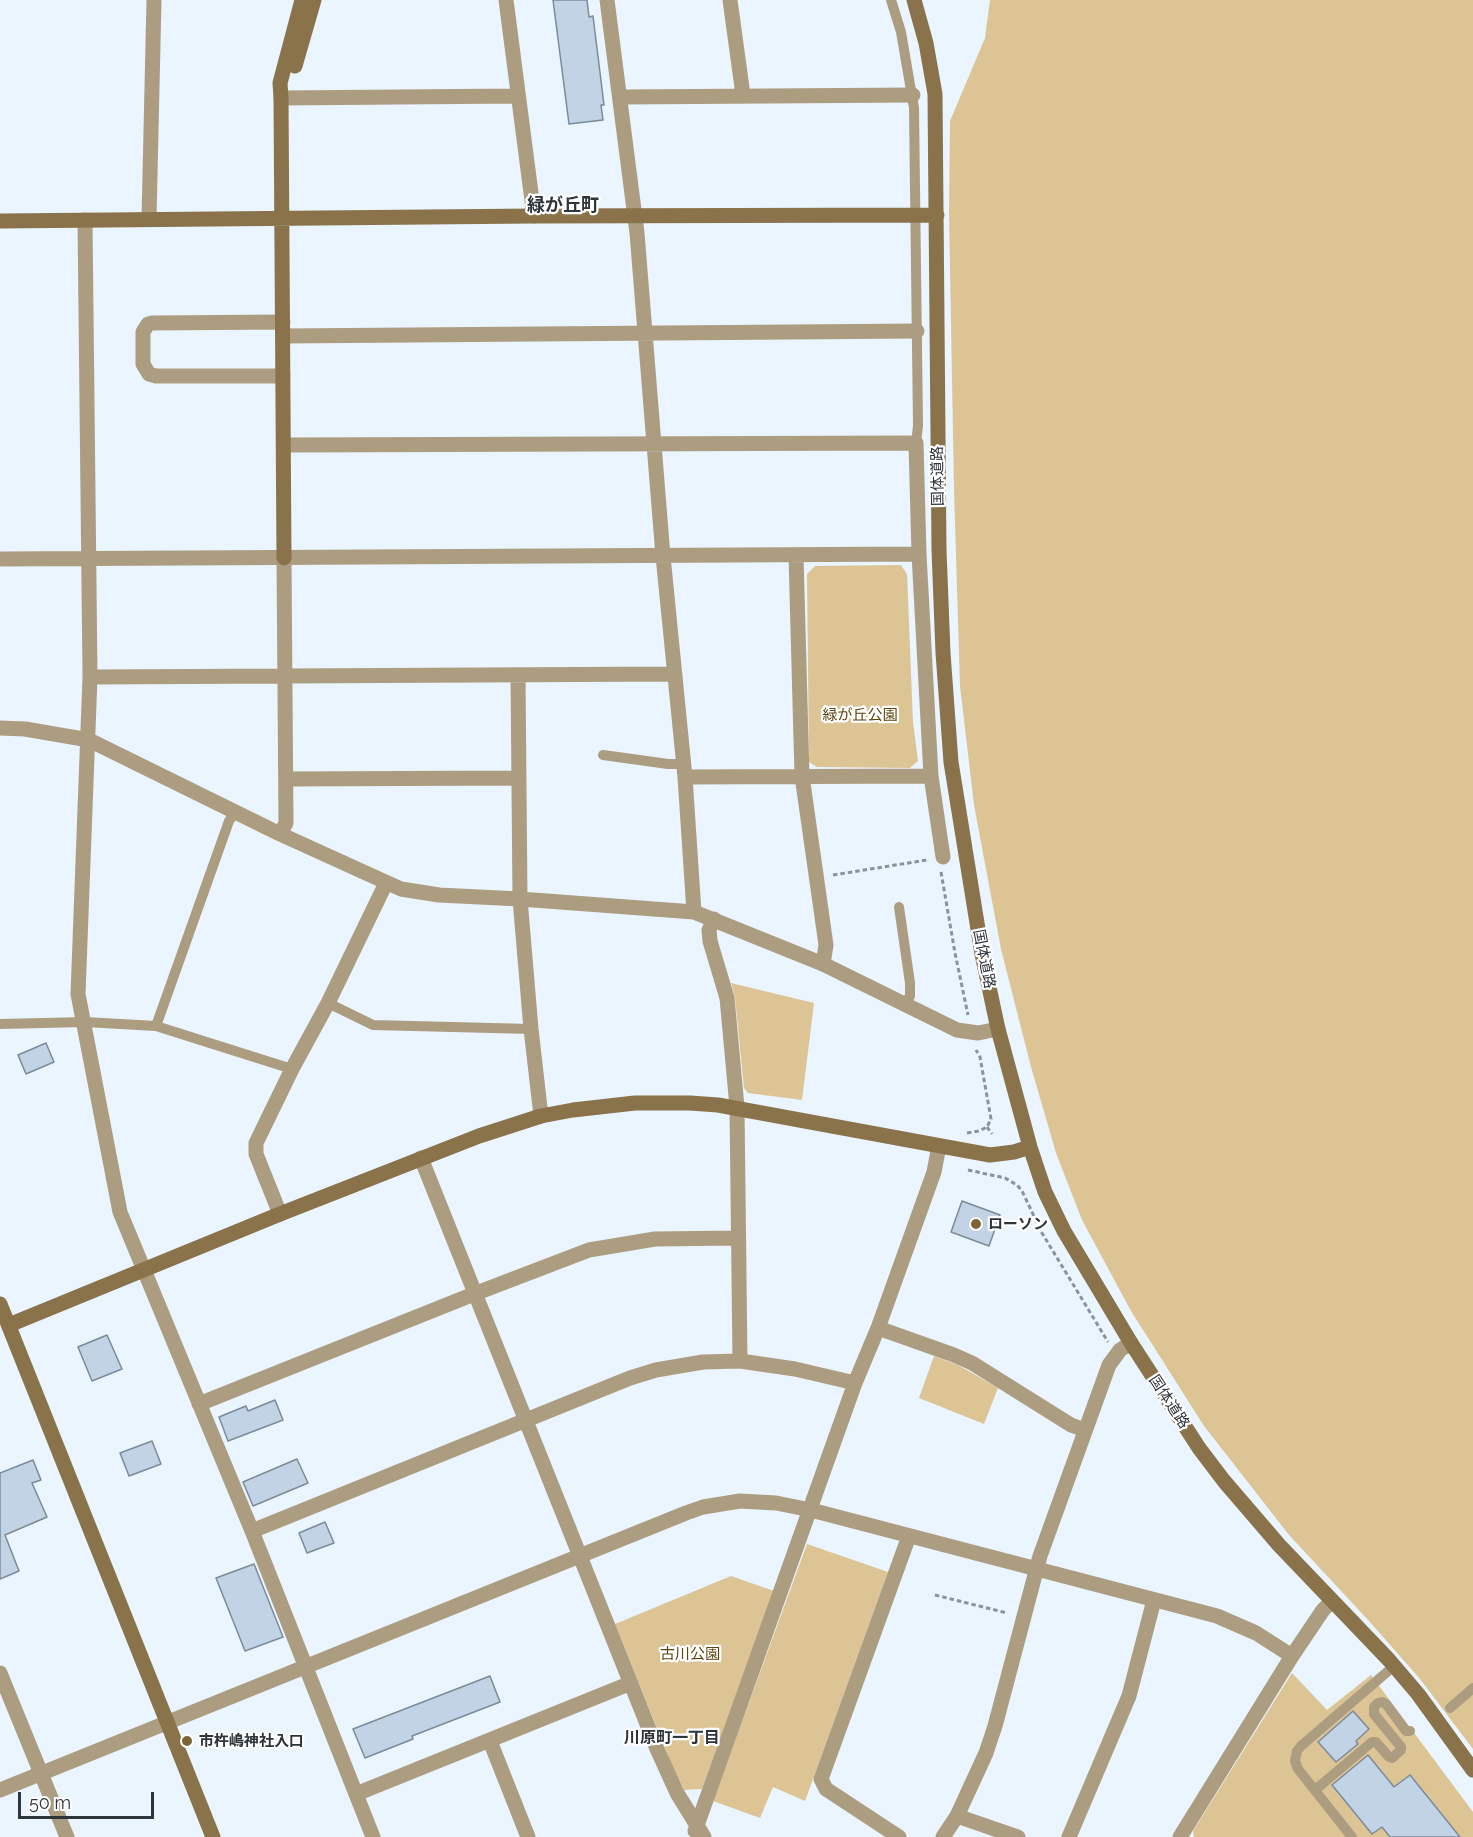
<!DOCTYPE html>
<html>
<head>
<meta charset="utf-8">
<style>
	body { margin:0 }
	#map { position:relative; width:1473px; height:1837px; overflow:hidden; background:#eaf5ff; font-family:Raleway,sans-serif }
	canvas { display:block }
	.scale { position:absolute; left:18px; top:1792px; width:136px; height:27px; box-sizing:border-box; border:3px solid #2d343a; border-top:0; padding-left:8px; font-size:18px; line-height:21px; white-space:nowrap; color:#2d343a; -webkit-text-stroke:4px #fff; paint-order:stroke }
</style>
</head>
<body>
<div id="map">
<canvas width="1473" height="1837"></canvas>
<div class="scale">50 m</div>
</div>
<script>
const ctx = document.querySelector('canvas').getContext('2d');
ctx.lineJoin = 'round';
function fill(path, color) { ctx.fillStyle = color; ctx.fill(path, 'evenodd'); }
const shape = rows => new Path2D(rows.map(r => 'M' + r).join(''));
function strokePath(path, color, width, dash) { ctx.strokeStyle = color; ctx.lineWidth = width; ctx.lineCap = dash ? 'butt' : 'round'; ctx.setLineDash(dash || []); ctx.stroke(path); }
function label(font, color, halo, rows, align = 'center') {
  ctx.font = font + ' Raleway,"Noto Sans JP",sans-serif'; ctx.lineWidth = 4.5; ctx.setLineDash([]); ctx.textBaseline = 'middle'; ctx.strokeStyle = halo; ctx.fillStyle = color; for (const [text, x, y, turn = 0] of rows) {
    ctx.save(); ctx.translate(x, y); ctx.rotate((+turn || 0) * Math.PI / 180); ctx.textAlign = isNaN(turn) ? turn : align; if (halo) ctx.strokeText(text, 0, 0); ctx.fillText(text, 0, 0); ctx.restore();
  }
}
const green = shape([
	[990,0,1473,0,1473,1749,1420,1679,1369,1621,1289,1535,1204,1426,1131,1311,1082,1220,1056,1153,1031,1067,1001,949,974,805,960,686,954,490,949,212,950,121,985,38],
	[901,565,907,574,913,722,918,761,910,768,817,767,809,762,807,574,815,566],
	[731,983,814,1003,802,1100,748,1093,744,1088,735,998],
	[934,1356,958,1365,998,1388,984,1424,919,1398],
	[807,1544,888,1572,805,1801,773,1787,760,1818,713,1801],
	[731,1576,774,1591,702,1789,684,1790,672,1765,615,1624],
	[1292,1673,1327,1710,1371,1675,1473,1812,1473,1837,1194,1837,1193,1831]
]);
const building = shape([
	[553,0,587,0,589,17,593,16,604,105,601,105,603,120,569,124,553,0],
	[46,1043,54,1062,26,1074,18,1055,46,1043],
	[962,1201,1000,1215,989,1246,951,1232,962,1201],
	[107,1335,122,1369,92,1381,78,1347,107,1335],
	[275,1400,283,1420,228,1441,219,1417,246,1406,248,1411,275,1400],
	[152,1441,161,1464,129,1476,120,1453,152,1441],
	[297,1459,308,1483,253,1506,243,1482,297,1459],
	[33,1460,41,1480,32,1483,47,1517,5,1535,19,1571,0,1579,0,1473,33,1460],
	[325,1522,334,1543,307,1553,299,1533,325,1522],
	[254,1564,283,1637,245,1651,216,1578,254,1564],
	[490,1676,500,1702,412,1736,413,1739,365,1758,353,1729,490,1676],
	[1353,1711,1369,1729,1356,1741,1358,1744,1336,1762,1318,1742,1353,1711],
	[1368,1755,1394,1787,1410,1775,1460,1837,1390,1837,1382,1827,1372,1834,1332,1785,1368,1755]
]);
const path = shape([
	[941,872,955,953,968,1015],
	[833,875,927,860],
	[987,1127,992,1134],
	[967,1133,979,1131,987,1127,991,1119,980,1057,976,1050],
	[968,1170,1005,1178,1017,1185,1022,1191,1042,1233,1108,1342],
	[935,1595,1007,1613]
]);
const lane = shape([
	[891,0,901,32,914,108,918,426,916,443],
	[603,755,668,764,684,764],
	[899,907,910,983,910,996,905,1004],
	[328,1003,373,1025,531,1029],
	[0,1024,85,1022,156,1026,292,1069],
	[156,1026,229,821,235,812],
	[1450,1708,1473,1688],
	[1315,1790,1372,1742,1376,1742,1389,1757,1392,1758,1401,1750,1401,1747,1374,1714,1374,1707,1378,1703,1382,1702,1386,1704,1406,1731,1410,1731],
	[1352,1837,1298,1769,1295,1761,1297,1751,1301,1746,1394,1666]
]);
const street = shape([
	[506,0,534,216],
	[607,0,637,233,663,556,685,777,694,912],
	[730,0,743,95],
	[621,97,913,95],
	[281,98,518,96],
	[149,219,154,0],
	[85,220,90,677,78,994,120,1212,252,1531,373,1837],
	[283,336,917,331],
	[283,376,156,376,149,374,143,364,143,332,148,324,152,323,283,322],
	[285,445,916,443,919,554,931,776,943,857],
	[796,555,802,776,826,945,823,964],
	[0,559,919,554],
	[518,675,520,899,531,1029,541,1116],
	[90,677,675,674],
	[0,728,25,729,89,740,280,834,401,889,439,895,520,899,694,912,823,964,957,1030,978,1033,998,1029],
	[685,777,931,776],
	[287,779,518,778],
	[280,834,286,823,284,558],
	[714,919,709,930,710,941,727,998,737,1107,740,1361],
	[421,1158,657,1749,677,1793,704,1837],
	[280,1214,256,1154,256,1143,292,1069,328,1003,386,883],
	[878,1328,954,1355,972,1363,1071,1425,1085,1430],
	[199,1404,474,1294,589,1250,655,1239,738,1238],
	[252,1531,630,1378,656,1370,703,1362,740,1361,795,1369,855,1383],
	[0,1673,67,1837],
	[490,1741,528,1837],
	[0,1790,686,1513,703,1507,740,1501,776,1503,811,1510,1217,1616,1256,1633,1292,1656],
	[356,1794,631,1683],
	[957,1816,1018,1837],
	[695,1831,855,1383,878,1328,934,1172,939,1146],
	[899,1837,826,1789,821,1779,909,1536],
	[943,1837,957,1816,986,1753,995,1726,1040,1556,1109,1365,1120,1350,1131,1343],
	[1069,1837,1129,1696,1154,1600],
	[1180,1837,1292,1656,1323,1610,1332,1601]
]);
const secondary = shape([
	[914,0,926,43,935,94,939,550,943,653,951,762,982,954,998,1029,1030,1147,1045,1192,1064,1231,1131,1343,1199,1448,1224,1481,1279,1545,1389,1660,1418,1694,1473,1770],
	[295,66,314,0],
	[0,221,534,216,937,215],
	[284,558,281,98,280,83,302,0],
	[0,1304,213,1837],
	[9,1325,280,1214,479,1136,541,1116,573,1110,635,1103,690,1103,718,1105,990,1155,1014,1152,1030,1147]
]);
const markers = [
	[976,1224,6,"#7d6435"],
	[187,1741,6,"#7d6435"]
];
const streetNames = [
	["国体道路",938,476,-91],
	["国体道路",984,959,79],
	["国体道路",1169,1402,57]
];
const parkNames = [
	["緑が丘公園",860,715],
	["古川公園",690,1654]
];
const poiNames = [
	["ローソン",988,1224],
	["市杵嶋神社入口",199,1741]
];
const neighbourhoodNames = [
	["川原町一丁目",672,1738]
];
const quarterNames = [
	["緑が丘町",563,206]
];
fill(green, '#ddc495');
fill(building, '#c1d3e4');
strokePath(building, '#7b8b9b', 1.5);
strokePath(path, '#8a939a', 3, [4.5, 3]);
strokePath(lane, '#ac9d81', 10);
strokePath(street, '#ac9d81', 15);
strokePath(secondary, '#8a734a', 15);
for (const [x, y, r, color] of markers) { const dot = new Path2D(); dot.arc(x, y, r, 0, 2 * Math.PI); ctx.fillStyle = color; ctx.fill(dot); strokePath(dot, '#fff', 2); }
label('15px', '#2d343a', '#fff', streetNames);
label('15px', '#5c440e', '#fff', parkNames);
label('bold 15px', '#2d343a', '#fff', poiNames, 'left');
label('bold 16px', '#2d343a', '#fff', neighbourhoodNames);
label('bold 18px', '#2d343a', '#fff', quarterNames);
</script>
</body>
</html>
